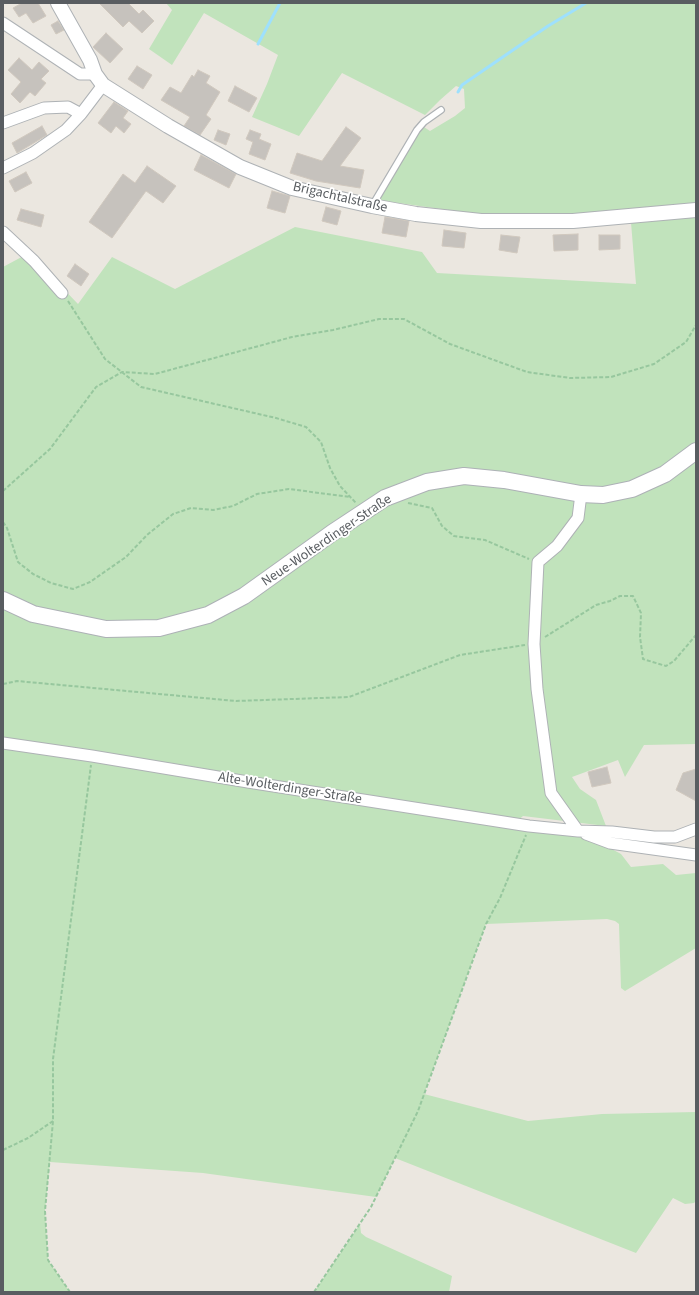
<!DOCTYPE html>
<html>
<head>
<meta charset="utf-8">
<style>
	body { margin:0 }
	#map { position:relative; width:699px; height:1295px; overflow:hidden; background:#ebe7e0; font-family:"Source Sans 3",sans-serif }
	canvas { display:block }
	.frame { position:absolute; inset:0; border:4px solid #595d61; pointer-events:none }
</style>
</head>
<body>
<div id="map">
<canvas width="699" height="1295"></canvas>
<div class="frame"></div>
</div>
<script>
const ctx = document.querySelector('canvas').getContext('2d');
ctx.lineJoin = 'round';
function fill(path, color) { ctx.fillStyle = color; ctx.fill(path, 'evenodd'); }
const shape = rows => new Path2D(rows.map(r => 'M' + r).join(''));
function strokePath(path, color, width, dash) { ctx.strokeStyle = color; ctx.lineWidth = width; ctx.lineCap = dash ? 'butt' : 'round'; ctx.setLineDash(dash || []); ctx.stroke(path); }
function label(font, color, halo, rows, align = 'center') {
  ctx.font = font + ' "Source Sans 3",sans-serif'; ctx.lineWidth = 3.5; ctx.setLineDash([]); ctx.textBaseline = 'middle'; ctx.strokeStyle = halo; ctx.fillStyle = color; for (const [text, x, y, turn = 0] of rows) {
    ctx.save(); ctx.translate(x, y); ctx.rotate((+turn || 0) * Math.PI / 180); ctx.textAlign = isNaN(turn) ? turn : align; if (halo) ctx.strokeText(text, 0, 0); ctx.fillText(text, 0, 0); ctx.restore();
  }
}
const green = shape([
	[166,3,696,3,696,744,644,745,625,777,618,760,572,777,580,789,596,800,606,826,523,816,514,824,578,831,621,854,631,867,663,864,676,875,696,873,696,948,625,991,621,988,619,924,615,921,607,919,486,924,424,1094,528,1121,602,1114,696,1112,696,1201,694,1203,685,1204,673,1198,636,1253,395,1158,376,1197,203,1173,50,1162,45,1211,48,1260,70,1292,3,1292,3,267,29,253,78,304,112,257,175,289,295,227,422,252,437,273,636,284,630,210,580,214,477,214,377,200,421,125,430,131,455,116,465,108,464,89,456,86,440,100,425,115,342,73,299,136,252,117,267,84,278,55,204,13,172,65,149,49,172,10],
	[360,1224,361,1233,366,1237,452,1276,449,1292,314,1292]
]);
const stream = shape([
	[258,44,280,3],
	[458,92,462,85,548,26,586,3]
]);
const building = shape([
	[22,3,38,3,46,16,33,23,26,13,19,17,13,8,22,3],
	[99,3,128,3,139,14,143,10,154,21,142,33,129,21,123,27,99,3],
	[58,21,64,30,56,34,51,25,58,21],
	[106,33,123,49,110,63,93,47,106,33],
	[19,58,32,70,39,62,49,71,41,79,46,83,35,96,30,92,20,103,11,94,21,82,8,70,19,58],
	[137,66,152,75,143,89,128,79,137,66],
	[198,70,210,76,206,83,220,92,206,115,211,119,200,135,184,126,190,117,161,100,170,87,181,93,192,75,194,77,198,70],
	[235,86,257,98,249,112,228,101,235,86],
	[114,102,128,111,123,118,131,124,124,133,116,126,111,133,98,123,114,102],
	[42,126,47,135,17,153,12,143,42,126],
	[346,127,361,138,340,166,364,170,360,188,316,181,290,173,297,153,322,161,346,127],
	[218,130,230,134,226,145,214,140,218,130],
	[250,130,261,134,259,139,271,144,265,160,249,154,253,142,246,139,250,130],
	[201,155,236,174,229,188,194,170,201,155],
	[147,166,176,186,163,203,146,191,112,238,89,222,123,174,135,183,147,166],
	[26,172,32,183,15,192,9,181,26,172],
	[272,191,290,196,285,213,267,208,272,191],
	[326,207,341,211,337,225,322,221,326,207],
	[21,209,44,215,41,227,17,220,21,209],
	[385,217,409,221,406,237,382,233,385,217],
	[444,230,466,233,464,248,442,246,444,230],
	[578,234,578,250,554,251,553,235,578,234],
	[501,235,520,237,517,253,499,250,501,235],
	[599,235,620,235,620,249,599,250,599,235],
	[75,264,89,274,81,286,67,276,75,264],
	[607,767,611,783,592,787,588,772,607,767],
	[696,769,696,801,676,790,683,773,696,769]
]);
const path = shape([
	[68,301,105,359,141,387,276,418,306,427,321,442,330,468,340,486,356,503],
	[3,491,50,449,96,387,122,372,155,374,292,337,333,330,379,319,404,319,450,344,527,372,570,378,611,377,654,364,686,342,696,325],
	[408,503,432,508,442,526,454,536,485,540,529,559],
	[3,522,7,528,18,562,33,574,51,583,73,589,90,582,126,557,147,535,173,514,191,508,213,510,233,506,257,494,289,489,350,497],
	[545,637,596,605,610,601,620,596,633,596,641,613,640,637,643,659,666,666,674,661,696,635],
	[3,684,17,681,236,701,349,697,460,655,525,645],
	[3,1150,28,1138,53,1121],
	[70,1292,48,1260,45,1211,53,1121,53,1059,91,765],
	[314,1292,371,1207,418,1111,486,924,500,898,526,835]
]);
const service = shape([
	[372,206,417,130,424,122,441,110]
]);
const minor = shape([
	[3,23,80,74,95,74],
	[3,123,44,108,68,107,81,114,103,85],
	[3,168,33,153,66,130,81,114],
	[3,232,34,261,62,293],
	[3,743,92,756,248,782,529,826,578,831,612,832,654,837,675,837,696,829],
	[578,831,551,793,537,689,534,644,538,562,557,546,578,518,581,494],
	[586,834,610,843,696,855]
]);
const tertiary = shape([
	[58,3,90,60,95,74,103,85,168,126,240,167,292,188,372,206,416,214,481,221,573,221,696,210]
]);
const secondary = shape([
	[3,600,33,614,106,629,159,628,208,615,244,596,332,533,385,498,427,482,464,476,504,480,581,494,603,495,632,489,665,474,696,451]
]);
const streetNames = [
	["Brigachtalstraße",340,198,13],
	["Neue-Wolterdinger-Straße",327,541,-34],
	["Alte-Wolterdinger-Straße",290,789,9]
];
fill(green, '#c1e3bc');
strokePath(stream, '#9ee0fd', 3);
fill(building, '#c6c2bd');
strokePath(building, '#d0c8be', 1);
strokePath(service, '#aeb2b5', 8);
strokePath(minor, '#aeb2b5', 13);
strokePath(tertiary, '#aeb2b5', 16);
strokePath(secondary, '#adb1b6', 18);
strokePath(path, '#97c79e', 2, [4, 2]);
strokePath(service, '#fff', 5.5);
strokePath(minor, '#fff', 11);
strokePath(tertiary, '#fff', 14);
strokePath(secondary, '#fff', 16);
label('14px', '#595d61', '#fff', streetNames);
</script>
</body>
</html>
